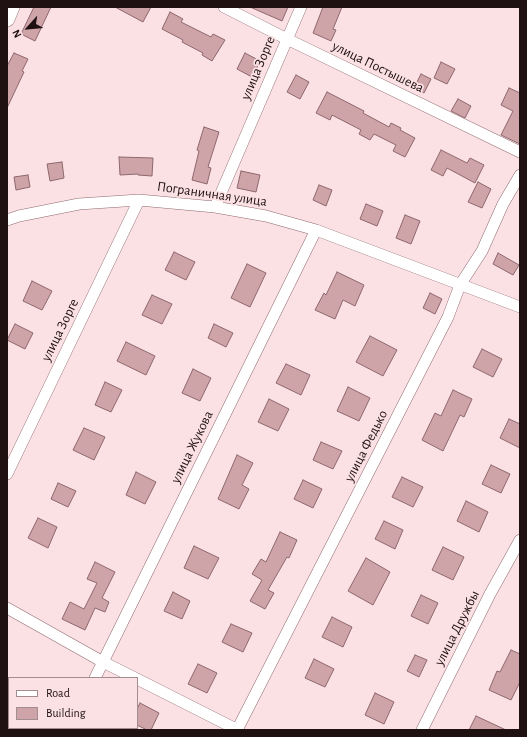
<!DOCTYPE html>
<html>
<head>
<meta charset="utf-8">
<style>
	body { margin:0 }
	#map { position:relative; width:527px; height:737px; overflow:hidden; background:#fbe1e4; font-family:"Alegreya Sans",sans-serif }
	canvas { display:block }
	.frame { position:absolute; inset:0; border:8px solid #1f1012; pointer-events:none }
	.legend { position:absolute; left:8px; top:677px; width:130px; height:52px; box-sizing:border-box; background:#fbe1e4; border:1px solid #a38d90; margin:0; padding:5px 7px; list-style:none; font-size:12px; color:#1f1012 }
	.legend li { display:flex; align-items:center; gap:8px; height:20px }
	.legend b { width:20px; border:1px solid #a38d90 }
	.north { position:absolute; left:8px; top:8px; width:40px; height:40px; -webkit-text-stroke:3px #fbe1e4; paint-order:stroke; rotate:243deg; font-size:11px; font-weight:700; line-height:16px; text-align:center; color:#1f1012 }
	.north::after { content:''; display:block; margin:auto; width:14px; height:18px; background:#1f1012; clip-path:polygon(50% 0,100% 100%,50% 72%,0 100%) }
</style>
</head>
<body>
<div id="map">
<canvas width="527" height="737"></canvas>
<div class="frame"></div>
<ul class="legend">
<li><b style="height:5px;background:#fff"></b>Road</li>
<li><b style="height:11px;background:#cea4a9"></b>Building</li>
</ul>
<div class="north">N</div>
</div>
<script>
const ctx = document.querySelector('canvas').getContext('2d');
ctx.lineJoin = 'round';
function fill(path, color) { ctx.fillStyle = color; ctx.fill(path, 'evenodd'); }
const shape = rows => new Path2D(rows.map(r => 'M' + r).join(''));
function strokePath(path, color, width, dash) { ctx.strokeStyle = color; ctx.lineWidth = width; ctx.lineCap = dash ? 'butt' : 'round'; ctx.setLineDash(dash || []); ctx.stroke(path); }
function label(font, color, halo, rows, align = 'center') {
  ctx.font = font + ' "Alegreya Sans",sans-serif'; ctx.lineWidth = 3.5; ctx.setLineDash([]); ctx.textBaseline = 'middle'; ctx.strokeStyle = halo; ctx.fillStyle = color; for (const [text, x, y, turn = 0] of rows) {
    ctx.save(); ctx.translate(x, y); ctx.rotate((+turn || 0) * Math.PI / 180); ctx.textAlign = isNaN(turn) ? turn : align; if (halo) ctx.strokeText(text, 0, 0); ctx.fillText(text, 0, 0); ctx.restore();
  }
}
const building = shape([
	[34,7,51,7,35,41,21,34,34,7],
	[115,7,151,7,143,22,115,7],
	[250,7,288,7,282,21,250,7],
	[323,7,342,7,333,29,336,30,331,41,313,33,323,7],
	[170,12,183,19,181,22,211,37,213,34,225,40,212,61,202,55,203,53,182,42,183,40,162,29,170,12],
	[14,53,28,59,22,71,24,72,7,108,7,66,14,53],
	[245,53,260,61,252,77,237,69,245,53],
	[441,62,455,69,447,84,434,78,441,62],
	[421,74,431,79,424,93,414,88,421,74],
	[296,75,309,82,300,99,287,92,296,75],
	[509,88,520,93,520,144,501,135,513,111,501,105,509,88],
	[327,92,364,111,363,113,389,127,391,123,401,128,400,130,415,138,405,157,393,151,396,145,374,134,370,140,359,134,361,130,332,115,330,120,316,113,327,92],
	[458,99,471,106,465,118,451,111,458,99],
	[204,127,219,132,208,167,211,168,207,184,192,180,199,151,197,150,204,127],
	[441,150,467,163,470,158,484,165,475,183,447,168,443,176,431,170,441,150],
	[119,157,153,158,152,176,138,175,138,174,120,175,119,157],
	[62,162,64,178,50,181,47,164,62,162],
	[241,171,260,175,256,192,237,188,241,171],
	[28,175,30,187,16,190,14,177,28,175],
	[478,182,491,189,482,208,468,202,478,182],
	[319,185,332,190,326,206,313,200,319,185],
	[366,204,383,211,377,226,360,219,366,204],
	[405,215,420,221,411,244,396,238,405,215],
	[174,252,195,262,186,280,165,270,174,252],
	[498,253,519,265,513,275,493,264,498,253],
	[247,264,266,273,250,307,231,298,247,264],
	[337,272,364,285,355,306,343,300,335,319,315,310,324,293,326,295,337,272],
	[32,281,52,291,42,310,23,301,32,281],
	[430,293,442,299,435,314,423,308,430,293],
	[152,295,172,304,162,324,142,315,152,295],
	[15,324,33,333,25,349,7,340,15,324],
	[214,324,233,333,226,347,208,338,214,324],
	[370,336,397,350,383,376,356,362,370,336],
	[126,342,155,356,146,375,117,361,126,342],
	[482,349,502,359,493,377,473,367,482,349],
	[286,364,310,375,301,395,276,383,286,364],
	[193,369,211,378,200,401,182,393,193,369],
	[105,382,122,390,111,412,95,405,105,382],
	[348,387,370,398,359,421,337,411,348,387],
	[453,390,472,399,464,417,460,415,443,451,422,440,435,413,441,416,453,390],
	[269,399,289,409,278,431,258,422,269,399],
	[509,419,520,424,520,448,500,438,509,419],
	[84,428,105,437,94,460,73,450,84,428],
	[321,442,342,451,333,469,313,460,321,442],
	[237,455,253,463,242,485,249,489,239,509,218,499,237,455],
	[491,465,510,474,501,493,482,484,491,465],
	[136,472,156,482,145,504,126,495,136,472],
	[402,477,423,487,413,507,392,497,402,477],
	[303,480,322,489,313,508,294,499,303,480],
	[58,483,76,491,68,507,51,499,58,483],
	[466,501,488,512,479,532,457,521,466,501],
	[38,518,57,527,48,548,28,538,38,518],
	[384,521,403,530,395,549,375,539,384,521],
	[280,532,297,540,289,558,287,557,268,590,274,593,265,609,250,601,262,580,252,574,261,559,266,562,280,532],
	[194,546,219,558,208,579,184,568,194,546],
	[443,547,464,557,453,580,432,570,443,547],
	[366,558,390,572,373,605,348,591,366,558],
	[95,562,115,572,102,598,109,602,105,612,95,608,85,630,62,619,70,602,84,609,97,583,87,579,95,562],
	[173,592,190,601,182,619,164,611,173,592],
	[421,595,438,603,428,624,411,616,421,595],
	[332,617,352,627,343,647,322,637,332,617],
	[231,624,252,633,243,652,222,642,231,624],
	[511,650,520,654,520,682,511,700,489,690,497,671,500,672,511,650],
	[415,655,427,660,419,677,407,671,415,655],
	[314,659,334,669,325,687,305,678,314,659],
	[198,664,217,673,207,693,188,684,198,664],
	[375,693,394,702,384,724,365,715,375,693],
	[140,703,159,713,151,730,147,730,137,725,137,709,140,703],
	[476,716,506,730,469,730,476,716]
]);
const street = shape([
	[224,7,287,39,520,152],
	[215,207,301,7],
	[7,220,19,216,79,204,139,200,215,207,266,216,316,230,520,307],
	[7,474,139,200],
	[7,608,103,662,135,678],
	[95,678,316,230],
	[137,679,238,730],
	[70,730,71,728],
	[237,730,448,317,460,285,482,251,503,204,520,175],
	[422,730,490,594,520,540]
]);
const secondary = shape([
	[7,19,12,7]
]);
const streetNames = [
	["улица Постышева",378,67,26],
	["улица Зорге",258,68,-67],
	["Пограничная улица",212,194,8],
	["улица Зорге",60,330,-64],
	["улица Федько",366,446,-63],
	["улица Жукова",192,447,-64],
	["улица Дружбы",457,628,-63]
];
fill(building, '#cea4a9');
strokePath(building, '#8d676c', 1);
strokePath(street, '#906a6f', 12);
strokePath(secondary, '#906a6f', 16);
strokePath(street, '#fff', 11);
strokePath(secondary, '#fff', 15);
label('14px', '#1f1012', '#fbe1e4', streetNames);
</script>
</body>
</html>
